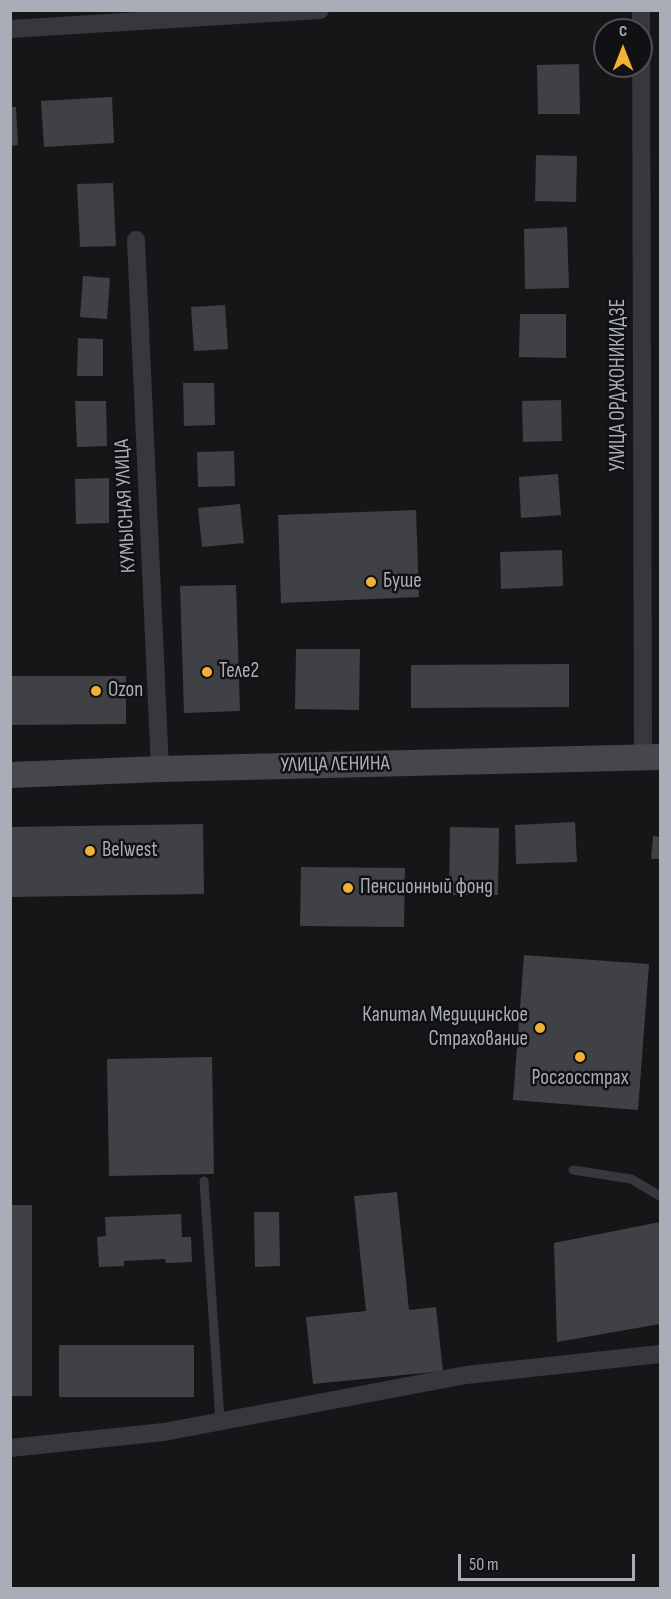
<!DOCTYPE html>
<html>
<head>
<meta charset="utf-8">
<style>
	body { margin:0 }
	#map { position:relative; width:671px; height:1599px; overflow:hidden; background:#161618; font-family:"Sofia Sans Condensed",sans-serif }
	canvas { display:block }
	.frame { position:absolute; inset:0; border:12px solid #a8adb8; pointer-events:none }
	.north { position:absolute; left:593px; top:18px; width:60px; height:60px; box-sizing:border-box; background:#111113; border:2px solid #4d4f55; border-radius:50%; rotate:0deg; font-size:16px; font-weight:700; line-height:24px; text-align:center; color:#a8adb8 }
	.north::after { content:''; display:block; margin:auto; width:21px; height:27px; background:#f2b134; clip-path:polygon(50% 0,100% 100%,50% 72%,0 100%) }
	.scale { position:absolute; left:458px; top:1554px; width:177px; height:27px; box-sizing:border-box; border:3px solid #a8adb8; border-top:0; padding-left:8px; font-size:18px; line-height:21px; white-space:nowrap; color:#a8adb8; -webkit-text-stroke:4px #111113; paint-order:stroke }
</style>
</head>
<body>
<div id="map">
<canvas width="671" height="1599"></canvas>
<div class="frame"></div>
<div class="north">С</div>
<div class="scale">50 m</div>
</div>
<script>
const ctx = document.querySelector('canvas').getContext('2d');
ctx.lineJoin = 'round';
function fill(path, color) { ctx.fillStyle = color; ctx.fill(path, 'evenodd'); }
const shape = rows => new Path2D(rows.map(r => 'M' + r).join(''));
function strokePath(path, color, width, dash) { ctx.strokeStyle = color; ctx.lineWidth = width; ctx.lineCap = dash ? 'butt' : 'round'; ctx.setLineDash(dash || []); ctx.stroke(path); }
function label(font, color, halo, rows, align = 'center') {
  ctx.font = font + ' "Sofia Sans Condensed",sans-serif'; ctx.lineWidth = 5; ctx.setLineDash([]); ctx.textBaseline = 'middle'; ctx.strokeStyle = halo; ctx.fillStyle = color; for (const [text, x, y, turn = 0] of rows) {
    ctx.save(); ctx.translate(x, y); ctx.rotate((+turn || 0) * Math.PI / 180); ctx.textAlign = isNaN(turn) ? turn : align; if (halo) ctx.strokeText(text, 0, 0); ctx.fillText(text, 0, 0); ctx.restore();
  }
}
const building = shape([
	[579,64,580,114,538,114,537,65],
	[112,97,114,143,44,147,41,101],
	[10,107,16,107,18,145,10,146],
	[536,155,577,156,576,202,535,201],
	[113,183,116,246,80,247,77,184],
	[567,227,569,288,525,289,524,229],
	[83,276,110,278,107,319,80,317],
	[225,305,228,349,194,351,191,307],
	[520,314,566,314,566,358,519,357],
	[78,338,103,339,103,376,77,376],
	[183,383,214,383,215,425,184,426],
	[561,400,562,441,523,442,522,401],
	[75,401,106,401,107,446,77,447],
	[234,451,235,486,198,487,197,452],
	[558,474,561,515,521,518,519,477],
	[109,478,109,523,76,524,75,479],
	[240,504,244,543,202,547,198,508],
	[416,510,419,597,281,603,278,515],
	[562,550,563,586,501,589,500,552],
	[236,585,240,711,184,713,180,586],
	[296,649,360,649,359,710,295,709],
	[569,664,569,707,411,708,411,665],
	[10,676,126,676,126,724,10,725],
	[575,822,577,862,516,864,515,825],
	[203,824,204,894,10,897,10,827],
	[450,827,499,828,498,895,449,895],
	[653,836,660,837,660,859,651,859],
	[301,867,405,868,404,927,300,926],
	[524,955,649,964,638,1110,513,1100],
	[212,1057,214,1174,109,1176,107,1059],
	[397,1192,409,1310,436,1307,443,1371,313,1384,306,1317,366,1311,354,1196],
	[10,1205,32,1205,32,1396,10,1396],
	[254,1212,279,1212,280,1266,255,1267],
	[181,1214,182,1237,191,1237,192,1262,166,1263,165,1259,124,1261,124,1266,99,1267,97,1237,106,1236,105,1217],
	[660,1222,660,1324,557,1342,554,1243],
	[59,1345,194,1345,194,1397,59,1397]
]);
const lane = shape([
	[573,1170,631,1179,660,1196],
	[204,1181,220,1421]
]);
const street = shape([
	[641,10,643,758],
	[10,29,320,10],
	[136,240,160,769],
	[10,1448,164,1432,466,1375,660,1354]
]);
const secondary = shape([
	[10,775,160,769,660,757]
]);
const markers = [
	[371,582,6,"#f2b134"],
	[207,672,6,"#f2b134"],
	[96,691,6,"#f2b134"],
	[90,851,6,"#f2b134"],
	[348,888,6,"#f2b134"],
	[540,1028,6,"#f2b134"],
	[580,1057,6,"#f2b134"]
];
const streetNames = [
	["УЛИЦА ОРДЖОНИКИДЗЕ",619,385,-90],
	["КУМЫСНАЯ УЛИЦА",126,506,-93],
	["УЛИЦА ЛЕНИНА",335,765,-1]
];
const poiNames = [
	["Буше",383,582],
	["Теле2",219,672],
	["Ozon",108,691],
	["Belwest",102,851],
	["Пенсионный фонд",360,888],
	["Капитал Медицинское",528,1016,"right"],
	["Страхование",528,1040,"right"],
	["Росгосстрах",580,1079,"center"]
];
fill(building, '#404145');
strokePath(lane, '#37383d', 9);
strokePath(street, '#37383d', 18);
strokePath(secondary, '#45474d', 26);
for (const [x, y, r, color] of markers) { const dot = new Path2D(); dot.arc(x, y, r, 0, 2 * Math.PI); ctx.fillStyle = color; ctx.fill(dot); strokePath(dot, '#111113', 2); }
label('21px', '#a8adb8', '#111113', streetNames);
label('21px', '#a8adb8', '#111113', poiNames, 'left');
</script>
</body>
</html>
